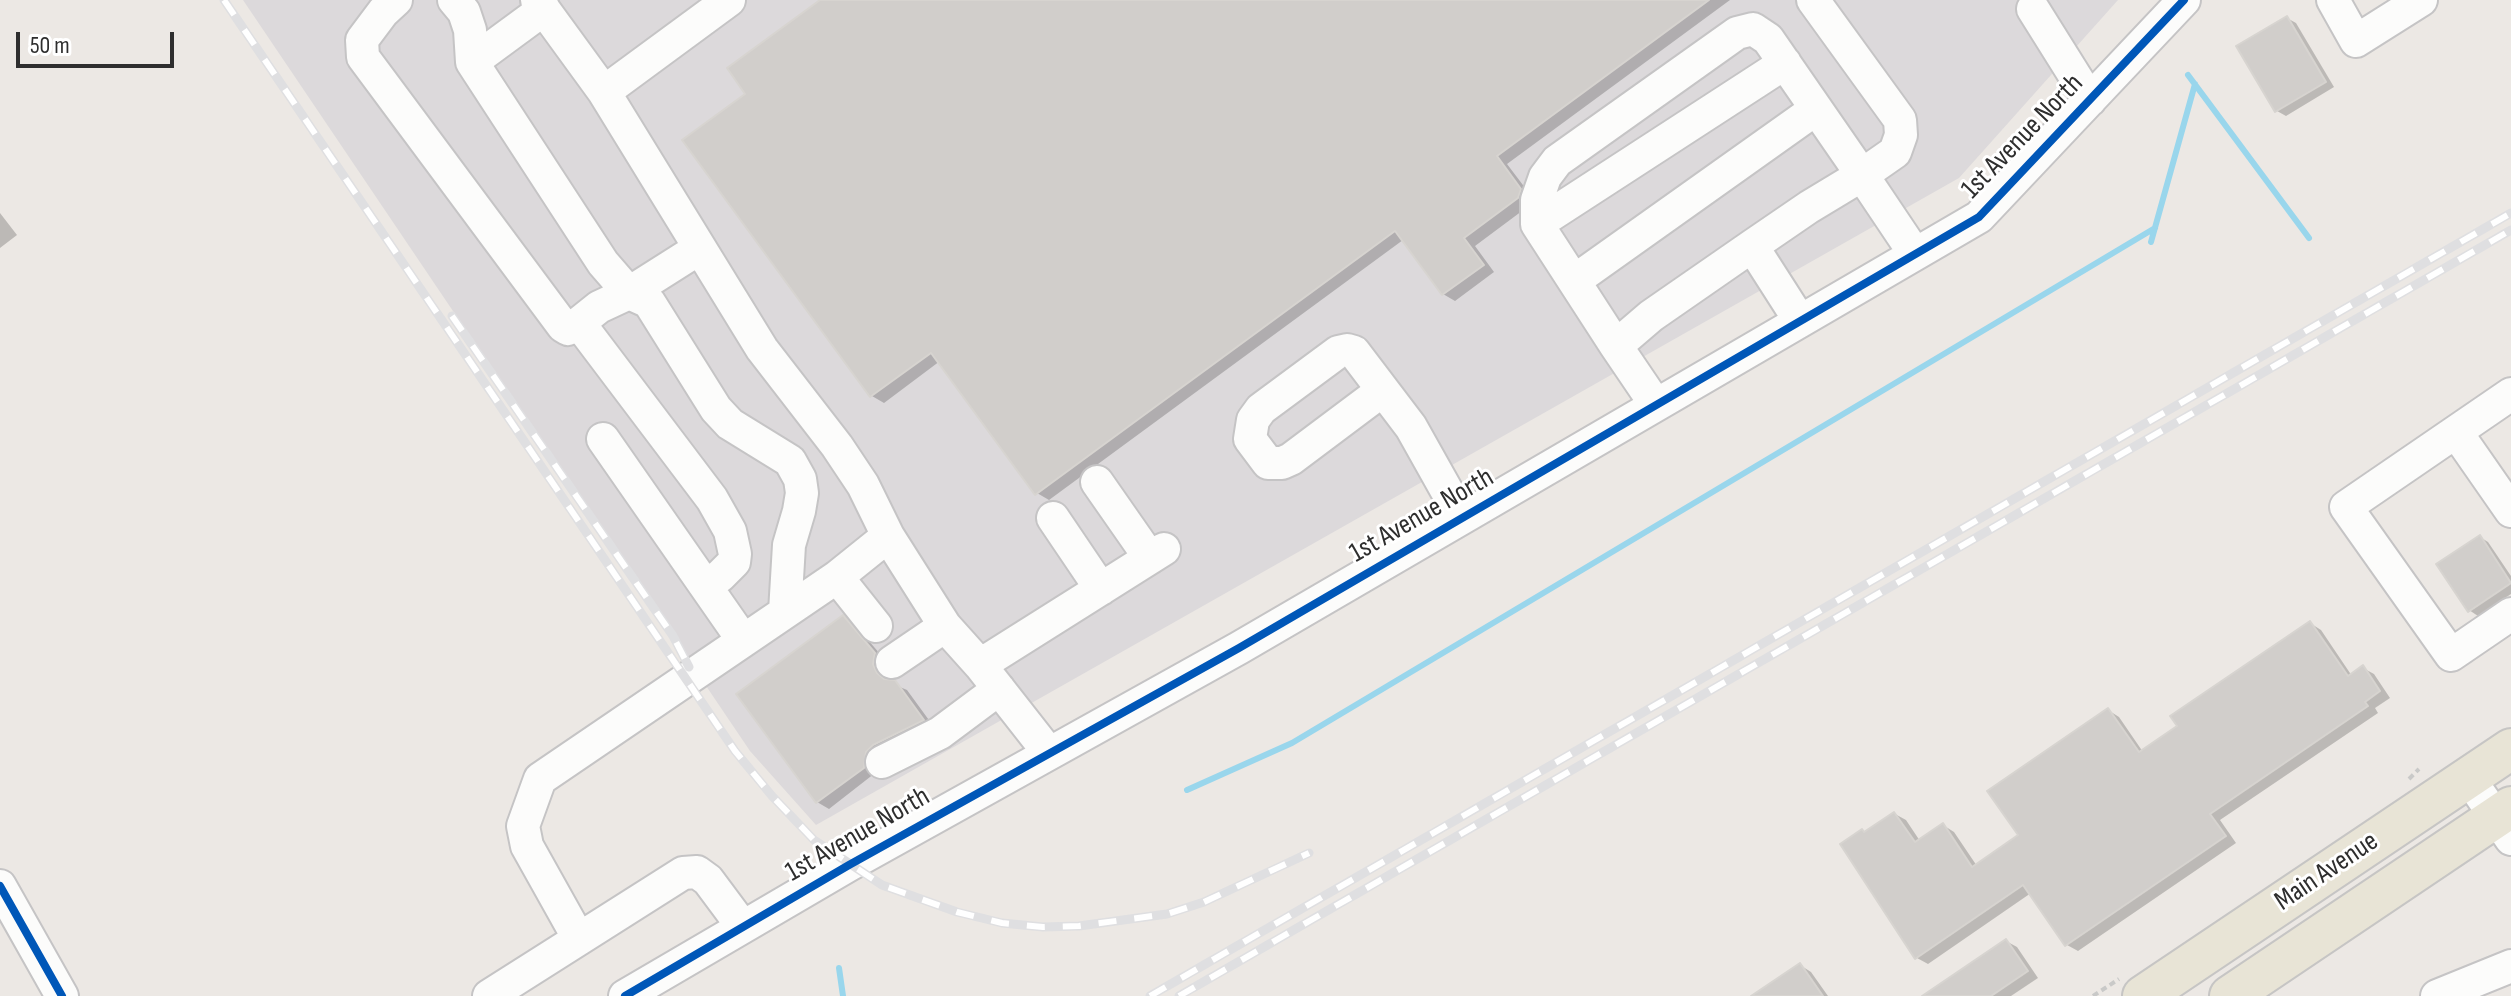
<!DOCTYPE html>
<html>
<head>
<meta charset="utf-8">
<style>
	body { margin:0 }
	#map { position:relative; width:2511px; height:996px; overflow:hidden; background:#ece8e4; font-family:"Sofia Sans Condensed",sans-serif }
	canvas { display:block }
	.scale { position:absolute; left:16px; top:32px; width:158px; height:36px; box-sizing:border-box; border:4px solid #2e2e2e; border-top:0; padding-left:10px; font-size:24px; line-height:28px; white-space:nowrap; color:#2e2e2e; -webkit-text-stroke:6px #fff; paint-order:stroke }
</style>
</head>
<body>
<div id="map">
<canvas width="2511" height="996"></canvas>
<div class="scale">50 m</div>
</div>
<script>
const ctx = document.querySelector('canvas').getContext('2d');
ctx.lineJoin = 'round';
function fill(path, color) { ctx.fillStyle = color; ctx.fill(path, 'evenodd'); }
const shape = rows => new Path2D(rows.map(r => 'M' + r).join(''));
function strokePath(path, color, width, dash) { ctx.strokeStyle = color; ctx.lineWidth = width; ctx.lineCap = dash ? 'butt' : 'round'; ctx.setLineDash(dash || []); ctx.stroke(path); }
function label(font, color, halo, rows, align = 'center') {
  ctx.font = font + ' "Sofia Sans Condensed",sans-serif'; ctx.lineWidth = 6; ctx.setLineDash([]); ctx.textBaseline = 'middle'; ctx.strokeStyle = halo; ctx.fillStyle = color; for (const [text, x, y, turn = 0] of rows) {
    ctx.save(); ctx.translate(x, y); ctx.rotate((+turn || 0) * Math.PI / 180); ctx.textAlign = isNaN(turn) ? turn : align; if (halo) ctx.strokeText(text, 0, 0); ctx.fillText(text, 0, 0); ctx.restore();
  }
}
const industrial = shape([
	[243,0,2118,0,1959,178,816,825,750,751]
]);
const shadow = shape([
	[824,0,1730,0,1507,164,1532,197,1530,205,1475,246,1494,272,1455,301,1443,294,1403,240,1049,500,1037,493,940,361,884,403,872,396,684,141,748,94],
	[2287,18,2296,23,2334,87,2286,116,2277,111],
	[0,213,17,235,0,248],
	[2480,537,2488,542,2511,576,2511,594,2478,616,2469,610],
	[843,618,855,625,887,662,885,672,888,682,907,690,934,727,829,809,817,802],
	[2310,623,2321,630,2352,676,2363,668,2374,674,2390,698,2375,708,2378,713,2220,820,2236,843,2078,951,2067,945,2031,893,1928,964,1917,958,1843,844,1866,833,1895,814,1906,820,1920,841,1943,825,1954,832,1977,866,2021,836,2108,710,2119,717,2143,752,2180,726],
	[2006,941,2017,947,2038,978,2011,996,1926,996],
	[1800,965,1811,972,1828,996,1755,996]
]);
const stream = shape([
	[2188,75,2309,238],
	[2151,242,2195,84],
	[1187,790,1292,743,2155,228],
	[839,968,843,996]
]);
const building = shape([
	[820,0,1709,0,1497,156,1521,189,1518,198,1464,238,1484,265,1442,295,1395,231,1035,495,931,353,870,397,682,140,745,94,727,68,820,0],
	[2287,16,2326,82,2275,112,2236,46,2287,16],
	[2480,535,2511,583,2468,612,2436,564,2480,535],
	[843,615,875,653,873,664,877,673,884,679,895,680,924,720,873,745,866,752,864,768,816,803,736,694,843,615],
	[2310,621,2348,676,2363,665,2380,691,2365,702,2368,706,2210,814,2226,836,2065,946,2023,885,1915,959,1840,844,1862,829,1864,832,1894,812,1915,842,1943,823,1972,867,2018,835,1987,791,2108,708,2139,752,2177,726,2170,716,2310,621],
	[2006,939,2028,971,1991,996,1922,996,2006,939],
	[1800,963,1823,996,1751,996,1800,963]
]);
const path = shape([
	[2409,779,2419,769],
	[2093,996,2119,979]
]);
const minor = shape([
	[396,0,383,12,362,40,363,57,563,326,568,329,579,323,599,307,629,293,700,248],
	[454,0,464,12,470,30,472,62,603,263,629,293,649,302,716,409,730,424,790,461,800,479,802,493,799,511,789,545,785,612],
	[537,0,604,92,762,349,837,446,863,485,888,536,837,577,540,779,523,826,527,846,579,939],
	[2333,0,2356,41,2421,0],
	[2033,9,2090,100],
	[472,62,544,9],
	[604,92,729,0],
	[1537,224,1785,63],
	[1752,246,1800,321],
	[1574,281,1816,109],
	[579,323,712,499,730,531,735,554,734,562,720,576,705,585],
	[1616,346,1537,224,1537,200,1545,177,1557,161,1737,33,1753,29,1768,39,1862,175,1895,152,1901,135,1900,120,1813,0],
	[1383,390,1291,459,1282,463,1268,463,1250,439,1253,420,1261,409,1338,352,1347,350,1354,352,1411,427,1462,518],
	[2511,394,2346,507,2451,655,2511,614],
	[1656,405,1616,346,1651,316,1752,246,1809,207,1862,175,1915,254],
	[2456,432,2511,511],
	[603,439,743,640],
	[1097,482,1150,558],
	[1053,518,1101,589],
	[888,536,945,626,980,665,1049,753],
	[837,577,876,626],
	[892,662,945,626],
	[980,665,1164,549],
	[882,762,940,733,999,689],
	[2468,777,2511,839],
	[0,886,62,996],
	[489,996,683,873,697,872,708,880,743,927],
	[625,996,849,865,1239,648,1979,217,2184,0],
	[2437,996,2511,966]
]);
const major = shape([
	[2143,996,2511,749],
	[2230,996,2511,807]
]);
const rail = shape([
	[224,0,735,751,772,796,814,840,882,885,957,912,1002,923,1043,927,1079,926,1167,914,1204,902,1309,853],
	[452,316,673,636,689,667],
	[1150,996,2511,213],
	[1179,996,2511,230]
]);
const cycleway = shape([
	[0,886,62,996],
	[625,996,849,865,1239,648,1979,217,2184,0]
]);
const streetNames = [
	["1st Avenue North",2023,137,-46],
	["1st Avenue North",1422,516,-30],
	["1st Avenue North",858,835,-30],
	["Main Avenue",2327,872,-34]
];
fill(industrial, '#dcd9db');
fill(shadow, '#0003');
strokePath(stream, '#99d6ec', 6);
fill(building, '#d1cecb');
strokePath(building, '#d7d4d0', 2);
strokePath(minor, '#c5c4c5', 36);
strokePath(major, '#c6c5c4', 44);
strokePath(path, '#c9c9c8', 4, [6, 4]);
strokePath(minor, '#fcfcfb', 32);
strokePath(major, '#e8e4d6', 40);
strokePath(rail, '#dfdfe1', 9);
strokePath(rail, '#fff', 6, [18]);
strokePath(cycleway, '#0057b8', 8);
label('28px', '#2e2e2e', '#fff', streetNames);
</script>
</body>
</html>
